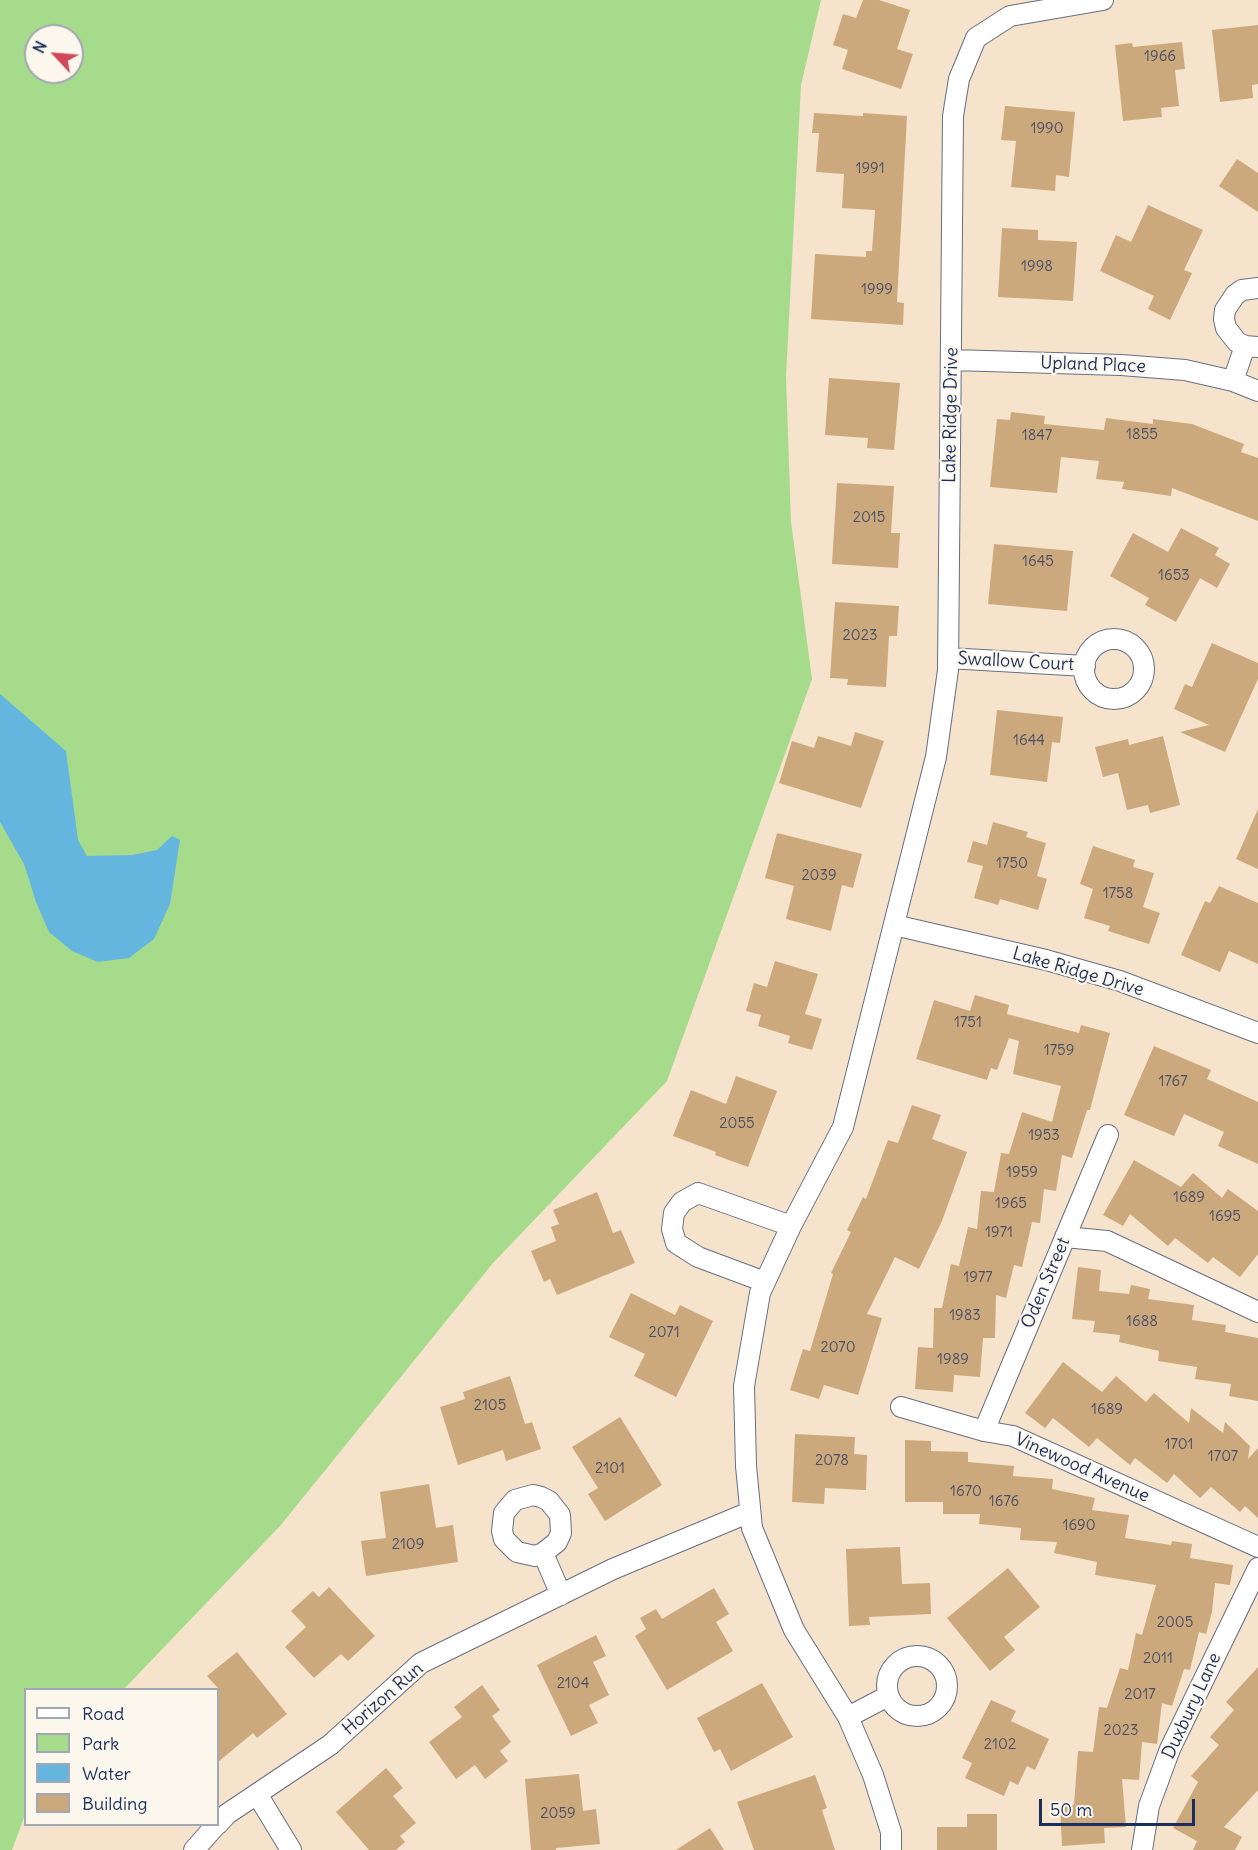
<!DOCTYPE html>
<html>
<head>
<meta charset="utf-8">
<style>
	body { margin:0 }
	#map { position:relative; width:1258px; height:1850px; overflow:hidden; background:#f5e4cb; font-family:Delius,sans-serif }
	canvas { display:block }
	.legend { position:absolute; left:24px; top:1688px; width:195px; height:138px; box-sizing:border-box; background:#fbf7ec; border:2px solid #a1a7b3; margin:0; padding:8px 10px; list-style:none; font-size:18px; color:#1b2f5e }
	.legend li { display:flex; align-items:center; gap:12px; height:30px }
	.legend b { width:30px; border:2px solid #a1a7b3 }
	.north { position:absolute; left:24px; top:24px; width:60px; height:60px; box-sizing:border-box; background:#fbf7ec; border:2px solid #a1a7b3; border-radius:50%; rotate:296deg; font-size:16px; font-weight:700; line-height:24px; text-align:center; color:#1b2f5e }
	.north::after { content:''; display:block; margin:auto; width:21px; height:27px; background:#d1495b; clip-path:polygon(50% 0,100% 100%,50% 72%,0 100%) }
	.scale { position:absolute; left:1039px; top:1799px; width:156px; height:27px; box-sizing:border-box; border:3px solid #1b2f5e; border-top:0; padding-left:8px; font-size:18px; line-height:21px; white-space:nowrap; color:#1b2f5e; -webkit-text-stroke:4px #fbf7ec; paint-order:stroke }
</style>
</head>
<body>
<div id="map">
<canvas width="1258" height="1850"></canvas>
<ul class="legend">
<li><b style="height:8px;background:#fff"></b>Road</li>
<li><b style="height:16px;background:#a6db8b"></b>Park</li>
<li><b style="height:16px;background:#64b6df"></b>Water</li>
<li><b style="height:16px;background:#cca97d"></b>Building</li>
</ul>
<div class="north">N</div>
<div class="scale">50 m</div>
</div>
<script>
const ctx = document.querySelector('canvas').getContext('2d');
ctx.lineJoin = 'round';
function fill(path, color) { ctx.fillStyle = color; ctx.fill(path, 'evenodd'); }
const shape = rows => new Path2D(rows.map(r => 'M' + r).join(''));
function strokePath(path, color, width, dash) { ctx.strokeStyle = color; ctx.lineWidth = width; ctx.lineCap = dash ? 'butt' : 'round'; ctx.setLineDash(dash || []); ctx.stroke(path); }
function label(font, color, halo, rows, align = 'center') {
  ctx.font = font + ' Delius,sans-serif'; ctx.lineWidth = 4.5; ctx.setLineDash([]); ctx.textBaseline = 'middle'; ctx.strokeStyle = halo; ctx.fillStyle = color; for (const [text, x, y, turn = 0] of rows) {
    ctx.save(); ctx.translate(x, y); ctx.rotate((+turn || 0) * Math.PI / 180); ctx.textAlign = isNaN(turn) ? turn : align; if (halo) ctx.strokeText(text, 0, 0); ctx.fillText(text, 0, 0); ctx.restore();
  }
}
const green = shape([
	[0,0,821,0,801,85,786,377,791,522,812,679,667,1081,493,1263,280,1526,124,1689,26,1690,25,1815,12,1850,0,1850],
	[36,36,72,36,72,72,36,72]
]);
const water = shape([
	[0,694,66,751,78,840,87,856,132,855,157,850,172,836,180,840,170,904,154,939,129,958,98,962,72,951,49,932,36,902,24,864,0,822]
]);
const building = shape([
	[863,0,879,0,910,10,897,49,913,54,901,89,842,69,848,50,833,45,843,14,856,18],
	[1258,25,1258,84,1252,85,1253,98,1220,102,1212,30],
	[1182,42,1185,69,1175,70,1179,106,1161,108,1162,117,1123,121,1115,45,1132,43,1133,47],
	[1005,106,1075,112,1069,177,1056,175,1055,191,1011,187,1016,141,1001,140],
	[814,113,863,116,863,113,907,116,897,302,904,303,903,325,811,319,815,254,866,257,866,251,872,251,875,210,842,208,844,174,816,172,819,133,812,133],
	[1237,159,1258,173,1258,212,1219,186],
	[1148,205,1203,230,1184,270,1192,273,1170,320,1148,309,1154,296,1100,271,1116,235,1131,242],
	[1002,228,1038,230,1038,240,1077,242,1073,301,998,297],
	[829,378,900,383,894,450,867,448,868,438,825,435],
	[1011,412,1045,416,1044,424,1104,430,1106,418,1153,424,1153,419,1192,424,1244,444,1241,452,1258,458,1258,521,1172,488,1171,496,1122,489,1124,482,1096,479,1099,461,1061,457,1057,493,990,487,997,419,1010,420],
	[837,483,894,486,891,533,900,533,898,568,832,564],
	[1181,528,1219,548,1215,555,1230,564,1217,588,1200,578,1176,622,1145,605,1149,598,1110,576,1133,533,1168,552],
	[994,544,1073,551,1067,611,988,604],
	[835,602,899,606,897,636,889,636,886,687,847,685,848,679,830,678],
	[1212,643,1258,663,1258,679,1225,752,1180,732,1209,725,1174,709,1185,684,1192,687],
	[997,710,1063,717,1060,743,1052,742,1047,782,990,775],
	[855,732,884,741,861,808,779,783,792,741,814,748,818,736,851,746],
	[1163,736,1180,805,1150,813,1148,805,1127,810,1118,773,1103,777,1095,747,1128,739,1129,745],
	[1258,809,1258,869,1236,859],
	[993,822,1028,832,1026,837,1046,843,1037,876,1047,879,1038,910,1000,899,998,905,974,898,983,866,967,862,973,841,987,845],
	[777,833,862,854,853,888,842,885,831,931,786,919,794,886,765,878],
	[1093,846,1135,860,1133,867,1154,873,1143,907,1160,913,1149,944,1108,931,1110,926,1084,918,1093,889,1080,884],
	[1219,886,1258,903,1258,964,1229,951,1220,972,1181,955,1205,901,1210,903],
	[775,961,818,974,805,1014,822,1019,812,1050,788,1043,790,1036,758,1026,761,1015,746,1011,754,983,767,987],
	[975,995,1009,1005,1007,1014,1079,1033,1081,1025,1110,1033,1090,1110,1087,1110,1072,1158,1062,1155,1056,1191,1044,1189,1040,1223,1032,1222,1022,1267,1014,1265,1006,1298,996,1295,995,1338,983,1338,980,1377,954,1375,953,1392,915,1389,918,1347,933,1348,934,1308,942,1308,951,1264,959,1266,968,1227,977,1229,981,1191,994,1192,1001,1153,1009,1154,1022,1112,1052,1122,1061,1086,1013,1074,1019,1041,1009,1038,997,1070,991,1068,987,1080,916,1059,934,1000,970,1011],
	[1154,1046,1211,1070,1207,1079,1258,1102,1258,1164,1218,1146,1224,1132,1184,1114,1174,1136,1124,1115],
	[736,1076,777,1091,748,1167,715,1155,716,1152,673,1136,691,1090,726,1104],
	[912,1105,941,1115,932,1139,967,1152,942,1221,919,1269,895,1257,867,1314,882,1318,858,1395,824,1385,819,1399,790,1390,803,1349,810,1351,833,1274,831,1273,851,1232,847,1230,863,1197,866,1199,888,1140,898,1143],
	[1134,1160,1181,1187,1193,1173,1222,1198,1228,1189,1258,1211,1258,1254,1240,1277,1213,1257,1208,1263,1175,1238,1168,1246,1130,1214,1123,1226,1103,1215],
	[597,1192,613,1233,621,1230,635,1263,557,1295,550,1279,544,1282,531,1251,556,1241,551,1227,559,1224,553,1210],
	[1078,1267,1101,1270,1099,1291,1129,1294,1131,1285,1150,1289,1148,1299,1194,1305,1192,1320,1226,1325,1225,1332,1258,1338,1258,1401,1229,1396,1231,1384,1195,1379,1197,1367,1158,1361,1159,1351,1119,1342,1120,1335,1093,1332,1095,1321,1072,1319],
	[631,1293,675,1315,680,1305,713,1321,676,1397,634,1376,645,1354,609,1337],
	[1063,1362,1102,1392,1116,1376,1146,1402,1154,1393,1189,1423,1191,1408,1223,1433,1225,1422,1250,1446,1248,1459,1258,1448,1258,1518,1245,1506,1240,1512,1211,1487,1200,1498,1174,1474,1167,1483,1135,1458,1130,1465,1097,1438,1089,1447,1053,1418,1045,1428,1025,1413],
	[510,1376,525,1424,532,1422,541,1449,506,1461,503,1450,458,1465,440,1407,465,1399,463,1392],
	[620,1417,662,1485,605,1521,588,1494,598,1488,572,1447],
	[795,1434,855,1437,854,1454,867,1455,866,1490,825,1488,824,1504,792,1502],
	[905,1440,931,1441,931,1451,968,1452,968,1462,1014,1466,1013,1476,1053,1479,1052,1489,1095,1498,1092,1510,1129,1515,1125,1538,1171,1545,1172,1541,1192,1544,1190,1558,1233,1565,1230,1585,1215,1583,1212,1612,1206,1634,1199,1632,1190,1670,1184,1669,1172,1706,1162,1703,1157,1744,1142,1742,1139,1780,1122,1779,1126,1827,1104,1828,1105,1843,1062,1846,1060,1806,1074,1805,1078,1751,1093,1752,1099,1707,1107,1708,1120,1668,1128,1670,1136,1633,1142,1635,1156,1585,1095,1575,1097,1562,1054,1553,1057,1542,1020,1540,1021,1528,979,1524,980,1514,943,1514,943,1502,905,1502],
	[429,1484,436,1528,453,1525,458,1562,366,1576,361,1541,386,1538,380,1492],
	[900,1547,902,1584,930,1583,931,1614,869,1617,870,1625,849,1626,846,1549],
	[1008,1568,1040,1607,1004,1637,1015,1650,990,1671,947,1618],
	[329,1587,375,1636,348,1661,341,1654,314,1678,285,1647,306,1627,291,1611,313,1591,319,1597],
	[714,1588,729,1614,716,1622,733,1651,667,1690,635,1636,646,1629,640,1618,656,1609,662,1619],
	[596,1635,606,1656,593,1662,609,1695,589,1705,598,1723,571,1736,537,1665],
	[237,1652,287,1714,257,1738,253,1733,218,1762,218,1688,207,1676],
	[1258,1667,1258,1790,1224,1827,1242,1837,1235,1850,1193,1850,1197,1841,1173,1828,1198,1782,1191,1776,1219,1745,1210,1737,1234,1710,1226,1702],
	[762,1683,793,1737,731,1771,720,1749,714,1752,697,1718],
	[482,1685,500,1710,492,1716,511,1742,500,1751,508,1761,485,1779,475,1765,456,1779,429,1742,462,1717,454,1707],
	[991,1700,1016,1711,1011,1721,1049,1739,1035,1770,1027,1766,1018,1785,1010,1781,1004,1796,965,1778,972,1763,962,1758],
	[386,1768,403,1788,393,1796,416,1823,400,1836,405,1842,396,1850,369,1850,336,1812],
	[579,1774,583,1811,596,1809,600,1844,556,1848,556,1850,531,1850,525,1779],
	[815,1775,827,1808,822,1810,835,1850,754,1850,737,1802],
	[967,1814,997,1814,997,1850,937,1850,937,1827,967,1827],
	[710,1828,724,1850,676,1850]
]);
const minor = shape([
	[1258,288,1242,290,1235,295,1225,310,1224,319,1226,328,1237,342,1245,346,1258,347],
	[952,360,1121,365,1185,370,1233,381,1258,391],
	[1233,381,1245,346],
	'1084 669a30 30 0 1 1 60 0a30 30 0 1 1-60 0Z',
	[948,658,1085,666],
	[894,925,1046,960,1120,981,1258,1033],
	[1065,1237,1107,1241,1258,1312],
	[765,1282,698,1257,676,1243,672,1229,674,1213,682,1202,698,1193,791,1226],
	[901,1407,984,1431,1013,1436,1258,1547],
	[984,1431,1108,1135],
	[543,1553,557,1542,561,1533,560,1515,549,1501,541,1497,533,1495,515,1500,504,1513,502,1531,504,1539,517,1552,535,1556,543,1553,561,1595],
	'887 1686a30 30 0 1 1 60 0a30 30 0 1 1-60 0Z',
	[848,1717,888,1696],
	[257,1794,291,1850],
	[218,1824,227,1814,330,1745,421,1663,613,1569,750,1512],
	[194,1850,217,1824],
	[891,1850,891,1832,873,1775,848,1717,794,1630,752,1528,746,1466,744,1386,760,1293,791,1226,843,1127,936,757,948,670,953,116,959,79,976,38,1010,16,1103,0],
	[1142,1850,1149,1806,1170,1749,1258,1568]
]);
const numberNames = [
	["1966",1160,57],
	["1990",1047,129],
	["1991",870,169],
	["1998",1037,267],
	["1999",877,290],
	["1855",1142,435],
	["1847",1037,436],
	["2015",869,518],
	["1645",1038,562],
	["1653",1174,576],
	["2023",860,636],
	["1644",1029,741],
	["1750",1012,864],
	["2039",819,876],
	["1758",1118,894],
	["1751",968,1023],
	["1759",1059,1051],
	["1767",1173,1082],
	["2055",737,1124],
	["1953",1044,1136],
	["1959",1022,1173],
	["1689",1189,1198],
	["1965",1011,1204],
	["1695",1225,1217],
	["1971",999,1233],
	["1977",978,1278],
	["1983",965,1316],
	["1688",1142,1322],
	["2071",664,1333],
	["2070",838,1348],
	["1989",953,1360],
	["2105",490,1406],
	["1689",1107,1410],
	["1701",1179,1445],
	["1707",1223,1457],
	["2078",832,1461],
	["2101",610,1469],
	["1670",966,1492],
	["1676",1004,1502],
	["1690",1079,1526],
	["2109",408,1545],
	["2005",1175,1623],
	["2011",1158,1659],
	["2104",573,1684],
	["2017",1140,1695],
	["2023",1121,1731],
	["2102",1000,1745],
	["2059",558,1814]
];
const streetNames = [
	["Upland Place",1093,365,2],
	["Lake Ridge Drive",951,415,-89],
	["Swallow Court",1016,662,3],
	["Lake Ridge Drive",1078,972,16],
	["Oden Street",1046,1283,-67],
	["Vinewood Avenue",1082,1468,24],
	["Horizon Run",383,1699,-41],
	["Duxbury Lane",1192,1706,-65]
];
fill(green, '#a6db8b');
fill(water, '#64b6df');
fill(building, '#cca97d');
strokePath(minor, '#676e84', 22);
strokePath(minor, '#fff', 20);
label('15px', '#474e66', null, numberNames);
label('18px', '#1b2f5e', '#fbf7ec', streetNames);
</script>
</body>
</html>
